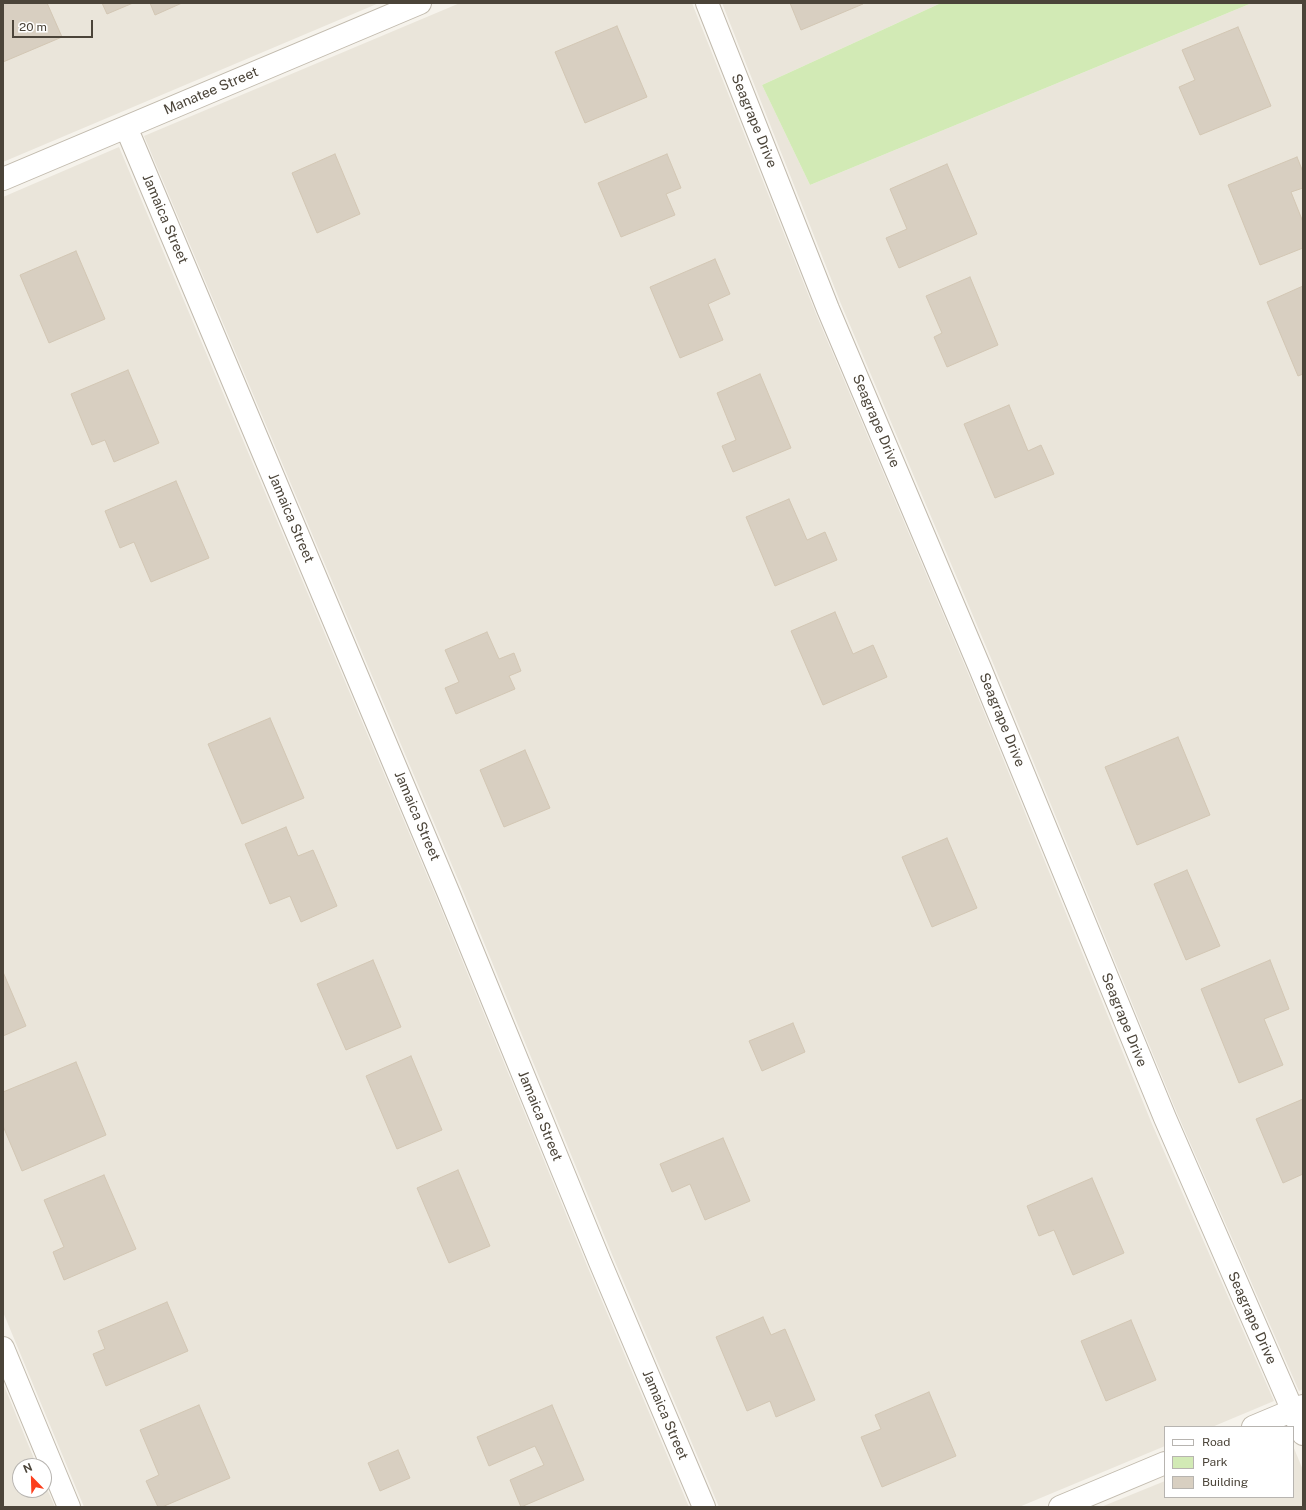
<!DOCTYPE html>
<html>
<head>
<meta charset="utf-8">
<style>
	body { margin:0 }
	#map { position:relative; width:1306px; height:1510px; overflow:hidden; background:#f6f3ec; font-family:"Public Sans",sans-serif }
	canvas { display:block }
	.frame { position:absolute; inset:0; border:4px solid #4b4439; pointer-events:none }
	.legend { position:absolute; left:1164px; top:1426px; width:130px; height:72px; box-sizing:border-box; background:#fff; border:1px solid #b7b4b0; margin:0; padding:5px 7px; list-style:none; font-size:12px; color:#4b4439 }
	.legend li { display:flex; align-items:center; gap:8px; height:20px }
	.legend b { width:20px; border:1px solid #b7b4b0 }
	.north { position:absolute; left:12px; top:1458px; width:40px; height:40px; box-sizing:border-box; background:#fff; border:1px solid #b7b4b0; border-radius:50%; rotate:337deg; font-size:11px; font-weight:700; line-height:16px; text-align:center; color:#4b4439 }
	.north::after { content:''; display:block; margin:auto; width:14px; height:18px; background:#fc3f1d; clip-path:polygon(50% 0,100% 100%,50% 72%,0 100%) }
	.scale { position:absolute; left:12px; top:20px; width:81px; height:18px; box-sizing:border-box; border:2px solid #4b4439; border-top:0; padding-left:5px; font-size:12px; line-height:14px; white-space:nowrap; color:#4b4439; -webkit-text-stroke:3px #fff; paint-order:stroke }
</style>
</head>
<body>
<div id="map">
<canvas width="1306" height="1510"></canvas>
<div class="frame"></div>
<ul class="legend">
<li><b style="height:5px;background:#fff"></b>Road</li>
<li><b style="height:11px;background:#d2eab5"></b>Park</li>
<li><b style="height:11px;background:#d8cfc1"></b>Building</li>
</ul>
<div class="north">N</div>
<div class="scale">20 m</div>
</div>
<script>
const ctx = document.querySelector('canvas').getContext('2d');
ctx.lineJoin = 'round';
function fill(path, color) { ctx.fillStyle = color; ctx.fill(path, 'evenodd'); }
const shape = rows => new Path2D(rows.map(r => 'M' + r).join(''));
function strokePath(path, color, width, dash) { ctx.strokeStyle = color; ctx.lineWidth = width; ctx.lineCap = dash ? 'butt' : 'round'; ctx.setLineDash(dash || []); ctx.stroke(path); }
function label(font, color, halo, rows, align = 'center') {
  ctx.font = font + ' "Public Sans",sans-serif'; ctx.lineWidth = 3; ctx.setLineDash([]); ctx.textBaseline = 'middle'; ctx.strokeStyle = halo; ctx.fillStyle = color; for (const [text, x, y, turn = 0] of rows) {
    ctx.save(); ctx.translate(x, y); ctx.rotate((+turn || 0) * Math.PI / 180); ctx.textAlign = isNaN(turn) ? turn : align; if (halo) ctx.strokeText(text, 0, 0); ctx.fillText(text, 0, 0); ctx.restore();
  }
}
const residential = shape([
	[3,3,379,3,3,162],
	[460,3,692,3,816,314,968,673,1152,1124,1274,1401,1212,1427,1165,1427,1165,1446,1019,1507,719,1507,613,1257,462,889,144,136],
	[722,3,941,3,762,85,810,185,1252,3,1303,3,1303,1389,1299,1391,1177,1113,993,663,841,304],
	[119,147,437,899,588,1268,689,1507,84,1507,3,1312,3,197],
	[3,1383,37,1466,20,1466,20,1490,44,1490,44,1482,55,1507,3,1507],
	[1293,1446,1303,1470,1303,1507,1101,1507,1165,1481,1165,1497,1293,1497]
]);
const green = shape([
	[941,3,1252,3,810,185,762,85]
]);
const building = shape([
	[5,3,47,3,62,37,3,62,3,4,5,3],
	[102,3,133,3,107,14,102,3],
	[150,3,182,3,155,15,150,3],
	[790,3,863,3,863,4,801,30,790,3],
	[617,26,647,97,585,123,555,52,617,26],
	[1238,27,1271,106,1200,135,1179,87,1195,80,1182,50,1238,27],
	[335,154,360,214,317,233,292,173,335,154],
	[667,154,681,188,666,194,675,215,621,237,598,183,667,154],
	[1297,157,1303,172,1303,188,1291,192,1303,222,1303,248,1260,265,1228,185,1297,157],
	[947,164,977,234,899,268,886,238,907,229,890,189,947,164],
	[76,251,105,319,49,343,20,275,76,251],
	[715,259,730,294,708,304,723,340,680,358,650,287,715,259],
	[970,277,998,345,947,367,934,337,942,333,926,296,970,277],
	[1303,286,1303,374,1298,376,1267,302,1303,286],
	[128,370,159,443,114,462,105,440,92,445,71,394,128,370],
	[760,374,791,448,733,472,722,446,736,440,717,393,760,374],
	[1009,405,1028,451,1041,445,1054,474,995,498,964,424,1009,405],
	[176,481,209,558,151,582,134,542,120,548,105,511,176,481],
	[789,499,807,540,825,532,837,560,775,586,746,517,789,499],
	[835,612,853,654,873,645,887,677,823,705,791,631,835,612],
	[487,632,499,659,514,653,521,671,509,676,515,689,456,714,445,688,459,682,445,650,487,632],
	[270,718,304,798,242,824,208,744,270,718],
	[1178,737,1210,815,1137,845,1105,767,1178,737],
	[525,750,550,808,504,827,480,770,525,750],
	[286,827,298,856,313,850,337,906,301,922,290,896,270,904,245,844,286,827],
	[947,838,977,908,932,927,902,857,947,838],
	[1187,870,1220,946,1186,960,1154,884,1187,870],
	[373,960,401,1027,346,1050,317,984,373,960],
	[1270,960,1289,1009,1264,1019,1283,1065,1239,1083,1201,989,1270,960],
	[3,972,26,1026,3,1036,3,972],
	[793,1023,805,1052,762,1071,749,1041,793,1023],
	[411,1056,442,1130,397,1149,366,1076,411,1056],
	[76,1062,106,1135,22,1171,3,1126,3,1092,76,1062],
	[1303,1099,1303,1174,1283,1183,1256,1119,1303,1099],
	[723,1138,750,1201,705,1220,690,1184,672,1192,660,1164,723,1138],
	[458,1170,490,1246,449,1263,417,1188,458,1170],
	[104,1175,136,1249,64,1280,53,1252,64,1247,44,1200,104,1175],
	[1092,1178,1124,1253,1073,1275,1054,1230,1039,1236,1027,1206,1092,1178],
	[167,1302,188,1351,106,1386,93,1354,105,1349,98,1331,167,1302],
	[763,1317,771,1335,785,1329,815,1400,776,1417,770,1401,747,1411,716,1337,763,1317],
	[1131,1320,1156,1380,1106,1401,1081,1341,1131,1320],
	[929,1392,956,1456,882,1487,861,1437,881,1429,875,1415,929,1392],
	[199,1405,230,1478,162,1507,158,1507,146,1481,159,1475,140,1430,199,1405],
	[552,1405,584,1480,521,1507,510,1480,544,1465,535,1446,489,1466,477,1437,552,1405],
	[398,1450,410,1478,380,1491,368,1463,398,1450]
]);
const minor = shape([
	[707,3,828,309,980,668,1165,1118,1303,1434],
	[126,127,449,894,600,1262,704,1507],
	[3,179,420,3],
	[3,1348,69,1507],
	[1253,1427,1303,1406],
	[1060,1507,1165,1463]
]);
const streetNames = [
	["Manatee Street",211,91,-23],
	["Seagrape Drive",754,121,68],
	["Jamaica Street",165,219,67],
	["Seagrape Drive",876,421,67],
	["Jamaica Street",291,518,67],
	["Seagrape Drive",1002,720,68],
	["Jamaica Street",417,816,67],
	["Seagrape Drive",1124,1020,68],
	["Jamaica Street",540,1116,68],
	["Seagrape Drive",1252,1318,66],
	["Jamaica Street",665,1415,67]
];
fill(residential, '#eae5da');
fill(green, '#d2eab5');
fill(building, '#d8cfc1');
strokePath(building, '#d3c7b4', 1);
strokePath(minor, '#c2bbae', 24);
strokePath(minor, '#fff', 22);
label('14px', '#4b4439', '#fff', streetNames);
</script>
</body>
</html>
